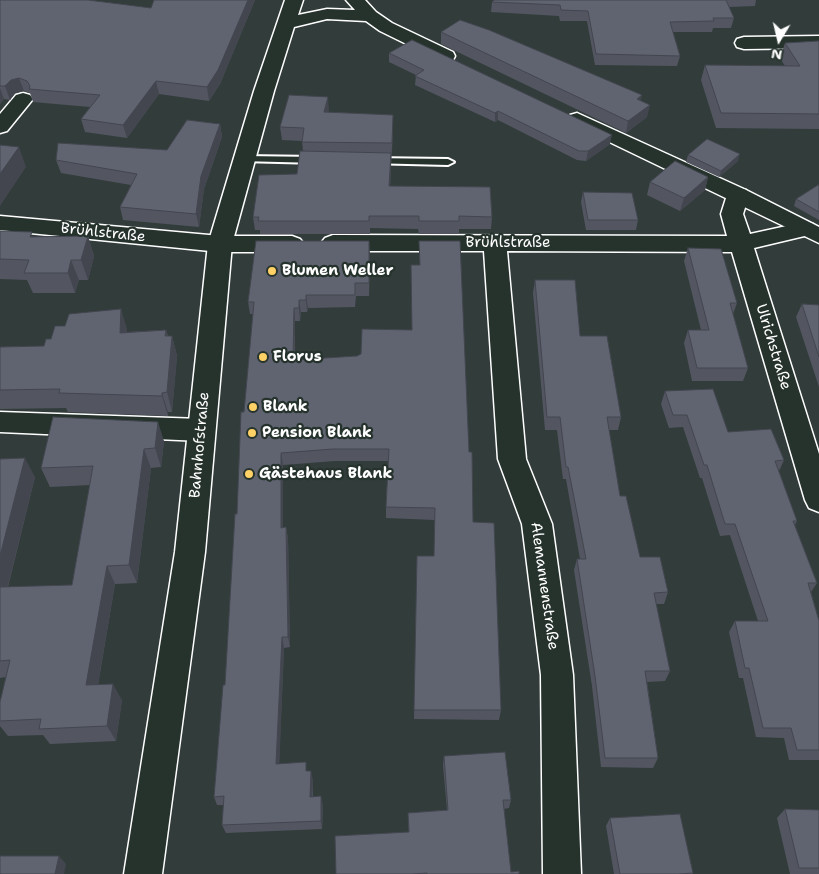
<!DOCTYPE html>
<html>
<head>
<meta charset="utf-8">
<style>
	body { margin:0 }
	#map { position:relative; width:819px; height:874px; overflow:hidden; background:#323d3b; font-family:"Shantell Sans",sans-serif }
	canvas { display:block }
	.north { position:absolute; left:754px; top:15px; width:50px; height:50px; -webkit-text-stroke:4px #26332d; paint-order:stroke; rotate:189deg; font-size:14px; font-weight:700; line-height:20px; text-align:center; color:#fff }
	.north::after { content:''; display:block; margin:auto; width:18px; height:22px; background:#fff; clip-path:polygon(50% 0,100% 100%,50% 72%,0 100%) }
</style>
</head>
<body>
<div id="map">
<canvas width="819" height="874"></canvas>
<div class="north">N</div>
</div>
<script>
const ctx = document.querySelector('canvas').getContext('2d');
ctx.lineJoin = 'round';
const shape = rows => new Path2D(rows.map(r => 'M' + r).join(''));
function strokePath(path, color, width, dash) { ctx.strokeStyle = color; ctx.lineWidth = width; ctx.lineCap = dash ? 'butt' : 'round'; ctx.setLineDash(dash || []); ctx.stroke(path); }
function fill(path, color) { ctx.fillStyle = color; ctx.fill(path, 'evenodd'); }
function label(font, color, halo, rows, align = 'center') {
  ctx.font = font + ' "Shantell Sans",sans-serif'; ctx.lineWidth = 4.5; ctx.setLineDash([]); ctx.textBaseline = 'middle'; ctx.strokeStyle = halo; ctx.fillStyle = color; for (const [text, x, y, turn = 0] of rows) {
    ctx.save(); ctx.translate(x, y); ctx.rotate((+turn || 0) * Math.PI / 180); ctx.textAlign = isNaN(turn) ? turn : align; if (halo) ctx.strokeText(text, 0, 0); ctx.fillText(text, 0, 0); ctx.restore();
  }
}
const service = shape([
	[244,156,318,157,324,160,318,163,240,161,238,159,244,156],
	[371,158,448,159,454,162,448,165,367,163,365,161,371,158]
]);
const minor = shape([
	[819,36,819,48,744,49,737,47,735,43,737,39,744,37,819,36],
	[23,93,30,95,33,99,7,131,0,133,0,114,16,95,23,93],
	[738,188,746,190,749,195,743,214,750,234,805,222,813,224,816,229,813,234,754,248,819,454,819,512,809,508,805,500,732,252,507,251,526,459,552,524,573,675,581,874,543,874,541,675,522,524,498,459,484,251,333,251,325,248,321,243,325,238,333,235,727,236,721,214,727,195,730,190,738,188],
	[0,216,220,236,292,236,300,239,304,244,300,249,292,252,220,252,0,230,0,216],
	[0,412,201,419,211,423,215,430,211,437,201,441,0,432,0,412]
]);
const tertiary = shape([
	[285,0,303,0,298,15,327,9,355,10,346,0,365,0,376,12,392,23,453,52,455,56,453,60,439,60,380,31,366,21,327,19,294,27,274,91,232,244,205,552,162,874,124,874,175,552,208,244,254,91,285,0],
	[577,113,746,190,819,227,819,243,570,123,567,119,570,115,577,113]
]);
const wall = shape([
	[0,0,89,0,151,8,154,0,255,0,220,84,209,101,159,94,127,138,85,132,81,119,90,107,33,102,30,93,24,91,15,93,10,100,4,99,0,104],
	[494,0,756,0,755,6,729,7,734,18,731,28,713,28,712,32,673,32,680,56,677,66,595,65,587,21,560,21,559,16,491,12,492,2],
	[441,32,641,101,647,117,626,133,441,44],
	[819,41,819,129,716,128,701,80,705,65,785,66,780,58,785,43],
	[389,53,610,144,586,161,577,160,498,120,495,122,415,85,416,75,389,62],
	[329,110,328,112,393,115,393,128,390,186,492,217,491,229,459,229,459,234,419,234,418,229,370,228,370,234,260,234,260,230,255,230,253,217,297,174,303,151,302,141,282,140,280,127],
	[220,124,222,137,204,189,199,227,123,220,120,207,131,185,61,173,56,160,167,150],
	[688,155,738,161,719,177,686,162],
	[708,177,705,190,680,211,647,195,650,182],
	[819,185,819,220,794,206,796,199],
	[583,192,638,220,636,230,586,230,581,202],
	[0,231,34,237,88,236,94,256,88,280,79,280,75,293,33,293,27,280,0,279],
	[419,241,469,452,473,522,501,710,499,720,414,719,417,556,434,556,435,520,386,518,386,507,388,461,335,461,283,465,283,528,286,527,288,539,290,647,284,648,279,764,308,771,313,780,313,797,323,805,322,829,226,833,222,825,224,805,217,805,214,797,225,685,244,412,253,314,250,314,248,302,370,254,369,296,356,296,355,307,308,308,307,312,301,312,300,321,295,321,295,360,357,356,412,330,420,265],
	[688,248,737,303,733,314,748,368,743,381,692,381,684,343,688,330,701,330,684,261],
	[535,280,580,336,621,417,618,430,609,430,620,496,640,557,668,592,664,604,656,604,670,671,665,681,647,682,658,758,653,768,601,767,592,686,574,570,577,559,580,559,566,479,563,479,557,430,545,430,533,293],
	[802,304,819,305,819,387,796,317],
	[127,329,127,332,166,330,168,336,172,336,177,356,172,412,168,412,168,416,68,412,66,408,0,409,0,347,44,346],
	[665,391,728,432,784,460,779,471,797,521,795,525,817,583,811,592,819,621,819,760,789,760,784,738,756,737,743,678,739,678,729,632,735,621,758,621,730,535,720,536,702,478,700,478,683,427,669,428,661,404],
	[164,441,161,467,151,468,137,583,115,584,98,685,122,700,116,741,50,744,43,735,8,736,0,726,0,702,6,677,0,678,0,459,35,477,8,587,72,585,90,485,50,487,41,468],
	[444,756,511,800,509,808,504,809,511,872,519,874,336,874,409,832,408,813,447,810,443,765],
	[785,809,819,810,819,874,790,874,777,818],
	[610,818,693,873,692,874,614,874,606,826]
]);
const shadedWall = shape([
	[248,0,255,0,220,84,209,101,207,87],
	[19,78,24,91,15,93,10,100,5,86,11,80],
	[156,81,159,94,127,138,123,125],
	[0,88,4,99,0,104],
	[642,95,639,107,637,99],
	[328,97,329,110,325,125,324,112],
	[650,105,647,117,626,133,628,121],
	[498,111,498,120,495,122,495,113],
	[393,115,393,128,392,156,392,143],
	[220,124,222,137,204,189,199,227,196,214,201,176],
	[612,135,610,144,586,161,588,151],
	[19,147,26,167,0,206,0,174],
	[391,153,391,166,390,198,389,186],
	[740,154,738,161,719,177,721,171],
	[708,177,705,190,680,211,684,198],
	[88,236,94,256,88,280,81,260],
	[369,241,370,254,369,296],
	[71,260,79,280,75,293,68,273],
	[306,295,308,308,307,312,306,300],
	[299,300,301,312,300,321,299,308],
	[294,308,295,321,294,372,293,360],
	[121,309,127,329,126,353,120,333],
	[166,330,171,349,172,336,177,356,172,412,167,392],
	[162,393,168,412,168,416,162,396],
	[158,422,164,441,161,467,155,448],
	[144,449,151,468,137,583,129,565],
	[281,453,283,465,283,539,281,528],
	[25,458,35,477,3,605,0,600,0,556],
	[286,527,288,539,290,647,288,637],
	[107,566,115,584,95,701,86,685],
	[282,637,284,648,279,773,276,764],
	[113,684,122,700,116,741,107,726],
	[311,771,313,780,312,805,310,797],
	[321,796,323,805,322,829,321,821],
	[59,856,66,864,64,874,55,874]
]);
const building = shape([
	[0,0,88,0,151,8,154,0,248,0,218,70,207,87,156,81,123,125,81,119,100,95,29,89,30,86,27,81,19,78,11,80,5,86,0,86,0,0],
	[494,0,726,0,734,18,713,18,714,21,670,22,680,56,596,54,588,11,561,10,560,5,492,2,494,0],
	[460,20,489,30,642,95,637,99,650,105,628,121,441,32,460,20],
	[412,40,612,135,588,151,579,151,498,111,495,113,415,76,424,70,389,53,412,40],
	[819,41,819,114,721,113,705,65,800,66,785,43,819,41],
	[289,95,328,97,324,112,393,115,392,143,302,142,304,128,280,127,289,95],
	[187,120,220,124,201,176,196,214,120,207,137,174,56,160,58,143,167,150,187,120],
	[707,139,740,154,721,171,688,155,707,139],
	[0,145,19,147,0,174,0,145],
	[300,151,391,153,389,186,490,187,492,217,459,216,459,221,419,221,419,216,369,216,369,221,258,221,259,217,253,217,259,175,297,174,300,151],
	[675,161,708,177,684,198,650,182,675,161],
	[818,185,819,185,819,212,796,199,818,185],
	[583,192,632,193,638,220,588,220,583,192],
	[0,231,32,232,30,237,88,236,81,260,71,260,68,273,24,273,29,260,0,259,0,231],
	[256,241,369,241,369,283,355,283,355,295,306,295,306,300,299,300,299,308,294,308,293,360,357,356,361,354,362,329,412,330,411,265,420,265,419,241,460,241,469,452,472,452,473,522,494,523,501,710,414,710,417,556,434,556,435,508,386,507,389,449,333,449,281,453,281,528,286,527,288,637,282,637,276,764,306,762,306,771,311,771,310,797,321,796,321,821,222,825,224,796,214,797,223,685,225,685,235,514,237,514,241,412,244,412,254,302,248,302,256,241],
	[688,248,721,249,737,303,730,303,748,368,697,368,688,330,709,330,688,248],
	[535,280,575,280,580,336,607,336,621,417,607,417,620,496,626,496,640,557,660,557,668,592,654,593,670,671,645,671,658,758,605,758,595,676,577,559,586,559,568,467,566,467,560,417,547,417,535,280],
	[802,304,819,305,819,357,802,304],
	[121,309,120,333,166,330,165,336,172,336,167,392,162,393,162,396,59,393,60,389,0,390,0,347,44,346,46,339,51,339,55,326,65,326,69,314,121,309],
	[713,389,728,432,771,429,784,460,775,461,797,521,793,521,817,583,808,583,819,621,819,750,797,750,791,728,763,728,749,668,745,668,735,621,768,621,735,524,725,524,707,465,704,465,687,415,673,415,665,391,713,389],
	[53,417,158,422,155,448,144,449,129,565,107,566,86,685,113,684,107,726,39,729,41,719,0,721,0,702,10,660,0,661,0,587,72,585,93,466,41,468,53,417],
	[25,458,0,556,0,459,25,458],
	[505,752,511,800,503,800,511,872,519,871,519,874,427,874,427,873,412,874,336,874,335,836,409,832,408,813,448,810,444,756,505,752],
	[785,809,819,810,819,868,799,868,785,809],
	[680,814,693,873,679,874,620,874,610,818,680,814],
	[0,856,59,856,55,874,0,874,0,856]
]);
const markers = [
	[272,271,5,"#ffd166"],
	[263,357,5,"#ffd166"],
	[253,407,5,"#ffd166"],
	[252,433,5,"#ffd166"],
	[249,474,5,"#ffd166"]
];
const streetNames = [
	["Brühlstraße",103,233,6],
	["Brühlstraße",508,243],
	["Ulrichstraße",773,347,73],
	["Bahnhofstraße",200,445,-85],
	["Alemannenstraße",544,586,82]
];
const poiNames = [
	["Blumen Weller",282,271],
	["Florus",273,357],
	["Blank",263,407],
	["Pension Blank",262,433],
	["Gästehaus Blank",259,474]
];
strokePath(service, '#fff', 4);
strokePath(minor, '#fff', 3);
strokePath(tertiary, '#fff', 3);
fill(service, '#26332d');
fill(minor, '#26332d');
fill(tertiary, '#26332d');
fill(wall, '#535661');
fill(shadedWall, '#43464f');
fill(building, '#606471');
strokePath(building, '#43464f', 1);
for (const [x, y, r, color] of markers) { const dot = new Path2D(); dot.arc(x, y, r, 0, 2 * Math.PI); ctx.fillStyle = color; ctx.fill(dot); strokePath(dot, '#26332d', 2); }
label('15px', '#fff', '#26332d', streetNames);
label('bold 15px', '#fff', '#26332d', poiNames, 'left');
</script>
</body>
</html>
